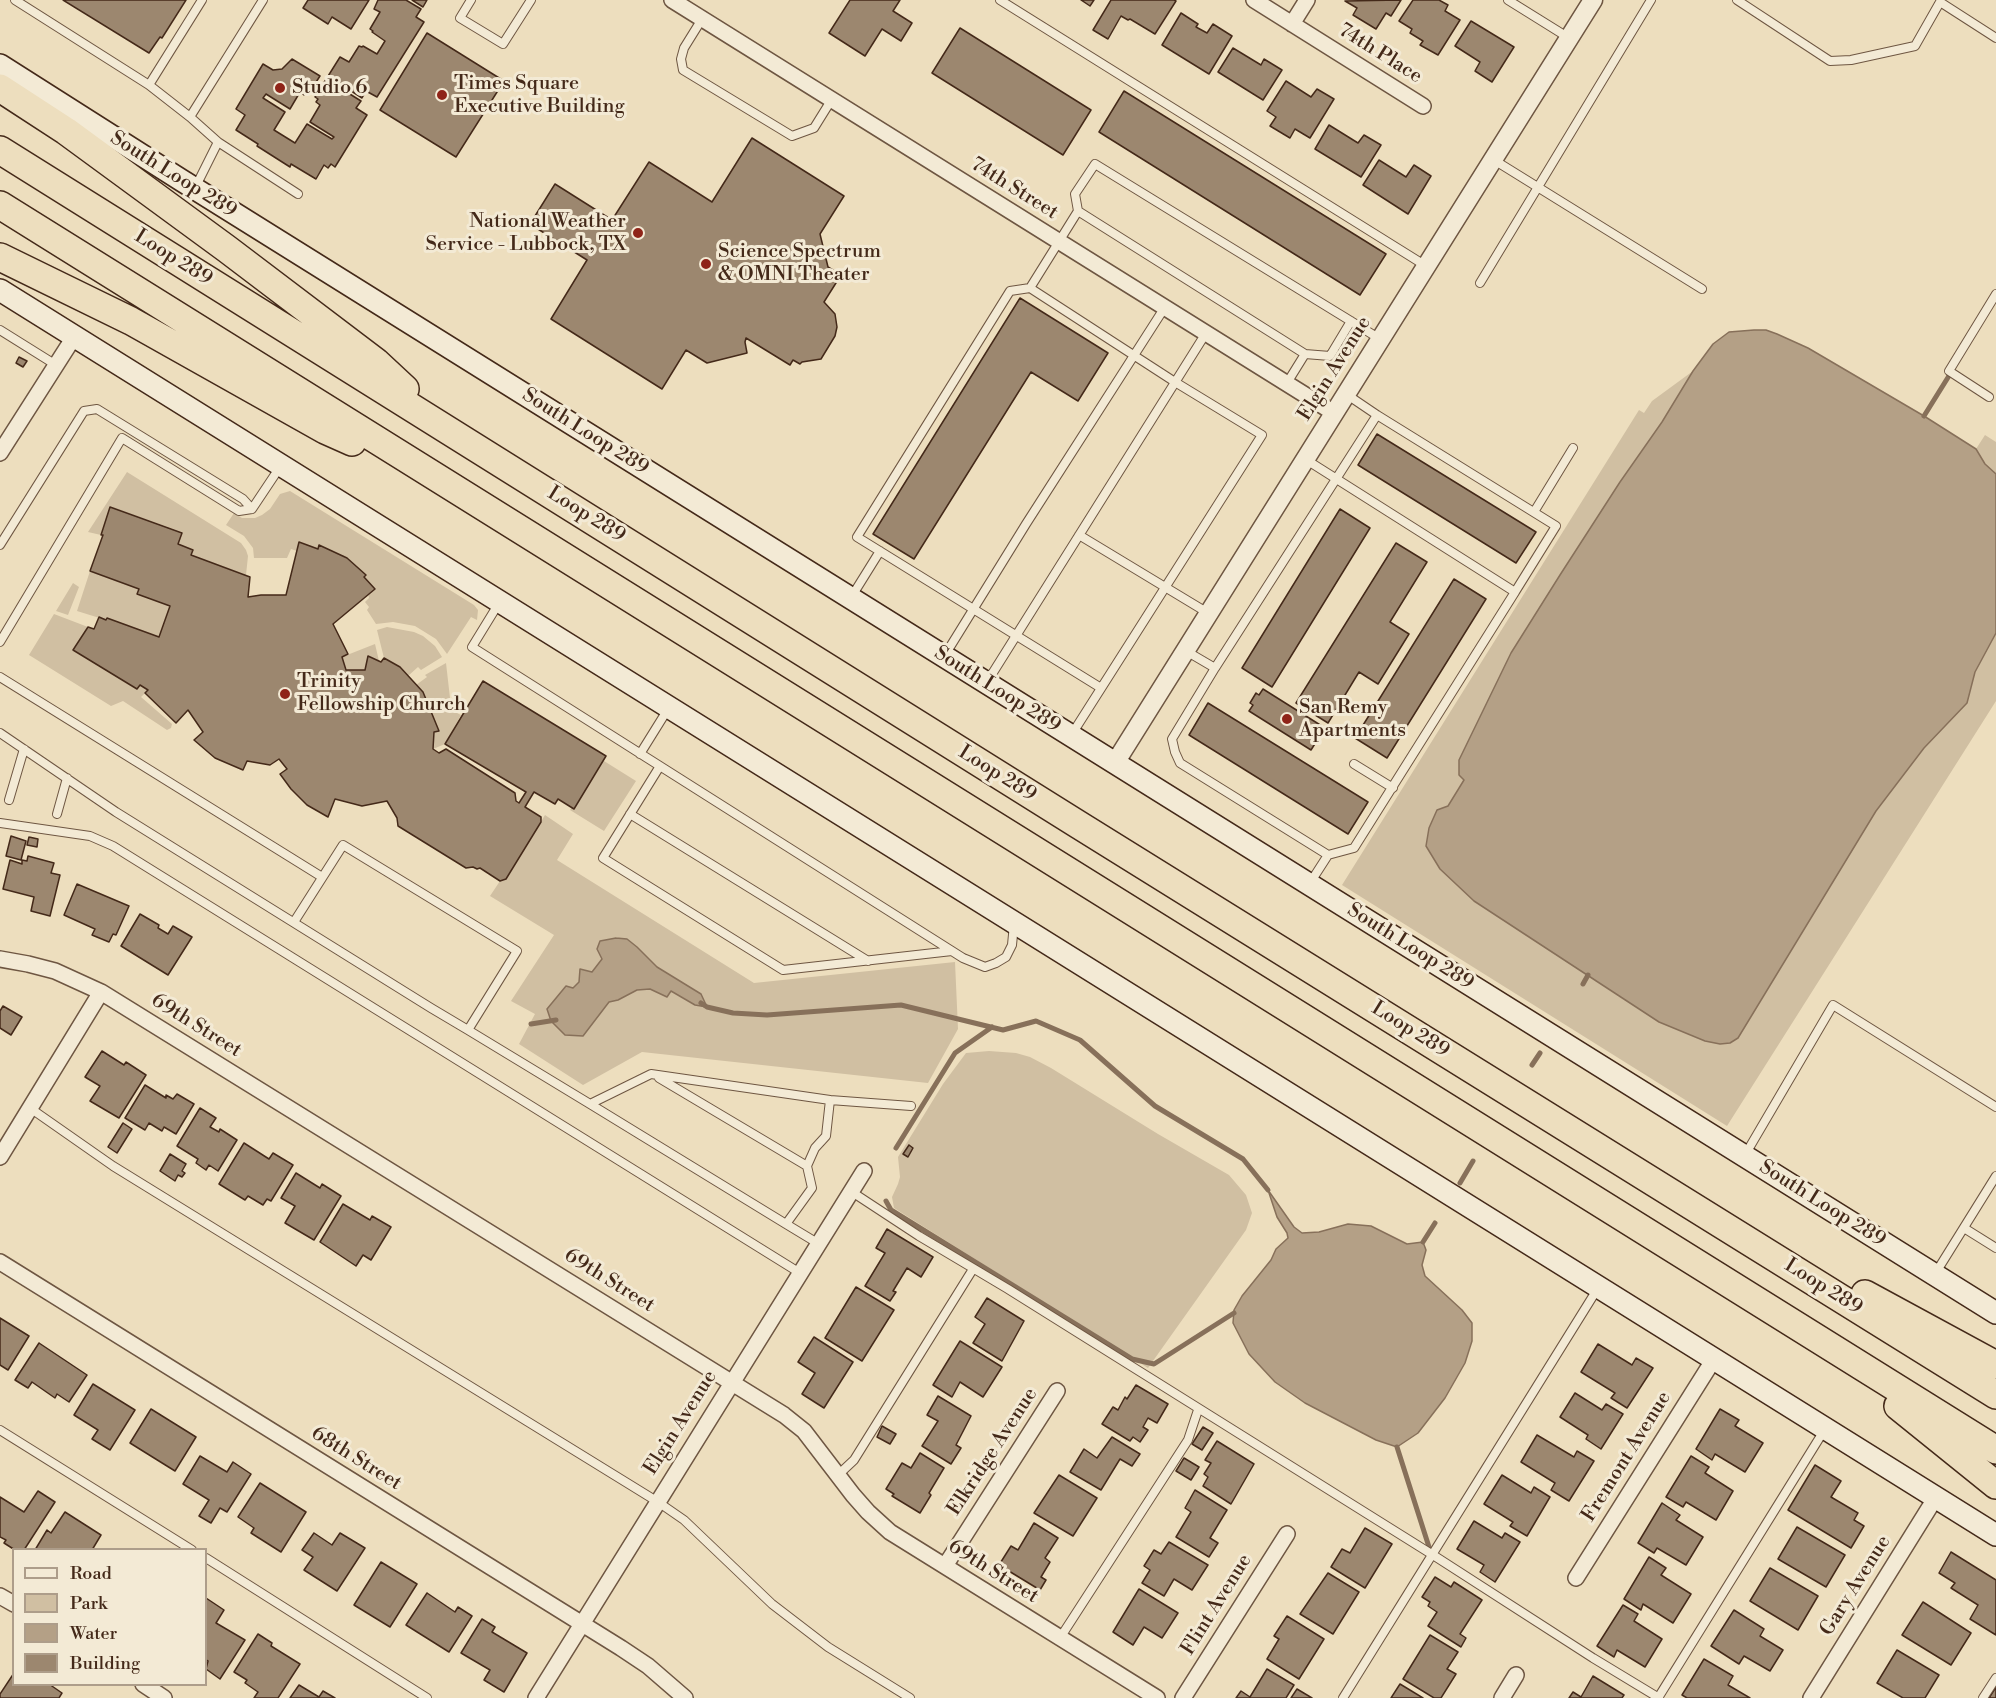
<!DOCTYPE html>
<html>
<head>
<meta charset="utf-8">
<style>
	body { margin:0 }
	#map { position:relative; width:1996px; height:1698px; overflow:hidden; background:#eddebe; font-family:"Libre Bodoni",serif }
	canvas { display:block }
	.legend { position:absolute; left:12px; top:1548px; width:195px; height:138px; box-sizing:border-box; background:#f3ead5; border:2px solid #ad9d8a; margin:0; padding:8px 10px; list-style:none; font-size:18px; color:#442919 }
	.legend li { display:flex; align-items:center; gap:12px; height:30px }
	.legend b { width:30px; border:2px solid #ad9d8a }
</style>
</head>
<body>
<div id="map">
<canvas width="1996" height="1698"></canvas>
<ul class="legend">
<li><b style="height:8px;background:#f3ead5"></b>Road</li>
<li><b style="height:16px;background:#d0bfa2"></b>Park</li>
<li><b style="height:16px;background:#b4a086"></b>Water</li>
<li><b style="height:16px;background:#9c876f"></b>Building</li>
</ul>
</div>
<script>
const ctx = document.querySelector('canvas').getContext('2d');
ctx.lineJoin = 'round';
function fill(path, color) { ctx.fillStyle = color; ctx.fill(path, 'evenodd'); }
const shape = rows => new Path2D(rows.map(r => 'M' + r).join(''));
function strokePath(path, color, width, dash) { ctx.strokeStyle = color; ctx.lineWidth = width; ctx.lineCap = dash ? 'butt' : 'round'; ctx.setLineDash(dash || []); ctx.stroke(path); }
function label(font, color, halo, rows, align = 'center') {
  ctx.font = font + ' "Libre Bodoni",serif'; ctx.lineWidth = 6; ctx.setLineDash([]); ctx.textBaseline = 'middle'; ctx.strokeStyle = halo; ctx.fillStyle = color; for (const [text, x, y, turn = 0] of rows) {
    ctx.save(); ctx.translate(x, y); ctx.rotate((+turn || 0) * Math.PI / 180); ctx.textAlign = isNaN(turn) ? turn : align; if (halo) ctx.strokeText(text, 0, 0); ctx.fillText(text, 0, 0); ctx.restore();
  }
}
const green = shape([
	[1754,330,1766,330,1777,334,1768,349,1797,367,1808,348,1924,416,1976,449,1985,435,1996,442,1996,701,1727,1126,1342,885,1639,410,1644,413,1652,401,1693,371,1713,344,1729,332],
	[127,472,241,543,246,550,248,556,246,575,191,555,193,550,178,544,182,532,111,507,101,535,88,532],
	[290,491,474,605,478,610,477,620,471,617,447,654,436,639,415,626,393,622,376,624,367,610,369,607,365,602,369,598,364,577,366,575,319,545,318,549,297,551,291,549,287,558,254,558,253,548,244,536,226,525,234,513,242,518,255,518,262,515,270,509,280,494],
	[90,571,139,589,138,594,170,606,159,637,107,618,106,620,77,611],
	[73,583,79,587,68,615,56,611],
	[54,614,88,627,74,650,136,689,140,685,148,690,141,697,172,724,171,728,167,730,123,701,111,706,29,655],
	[387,627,414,632,423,636,435,646,442,657,421,670,418,667,408,676,400,667,384,658,377,630],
	[375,644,379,661,369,656,365,670,346,670,342,657],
	[446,663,450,698,455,712,461,715,445,744,433,749,434,732,439,731,423,692,416,685,427,677,425,675],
	[596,756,636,781,604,831,570,810,580,793],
	[545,815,573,834,557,860,754,983,955,962,958,1029,928,1083,642,1052,583,1085,519,1044,535,1014,511,1001,554,935,490,896,500,881,506,879],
	[989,1051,1016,1053,1030,1057,1051,1068,1158,1134,1229,1175,1246,1195,1252,1213,1246,1230,1148,1368,894,1208,892,1197,898,1184,900,1177,898,1157,943,1084,966,1053]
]);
const water = shape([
	[1754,330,1766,330,1777,334,1808,348,1924,416,1976,449,1985,464,1996,474,1996,633,1975,672,1967,703,1924,748,1876,811,1738,1038,1730,1043,1720,1044,1705,1041,1659,1022,1474,901,1440,869,1426,846,1429,828,1437,810,1448,806,1464,780,1459,775,1459,760,1511,653,1560,575,1620,482,1662,422,1693,371,1713,344,1729,332,1754,330],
	[616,938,627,939,637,947,657,967,701,994,707,1007,695,1005,671,991,667,997,650,989,637,990,618,1000,609,1002,583,1036,565,1035,551,1021,547,1009,566,986,573,988,579,982,580,969,592,972,602,959,597,949,600,941,616,938],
	[1268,1190,1294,1227,1302,1233,1319,1232,1348,1224,1371,1226,1407,1244,1423,1242,1426,1250,1422,1265,1425,1276,1462,1310,1472,1323,1472,1341,1465,1363,1445,1398,1418,1433,1397,1447,1376,1440,1305,1403,1275,1382,1249,1354,1233,1323,1234,1310,1242,1296,1271,1260,1276,1249,1288,1238,1287,1233,1277,1217,1268,1190]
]);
const stream = shape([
	[1924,416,1952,371],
	[1583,984,1588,975],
	[701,1003,707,1007,733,1013,767,1015,901,1005,1003,1030,1036,1021,1080,1040,1155,1106,1243,1159,1268,1190],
	[531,1024,556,1020],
	[1532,1065,1540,1053],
	[896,1148,955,1053,992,1027],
	[1460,1183,1473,1161],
	[886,1201,891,1210,1132,1359,1154,1364,1234,1313],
	[1423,1242,1435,1223],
	[1397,1447,1429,1547]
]);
const building = shape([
	[63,0,186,0,162,38,160,37,149,53,63,0],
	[308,0,369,0,351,29,332,17,328,24,303,8,308,0],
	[378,0,406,0,421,9,416,17,424,22,377,97,366,91,362,98,339,83,337,86,361,101,356,108,367,115,335,167,331,164,328,168,324,165,316,179,291,164,290,167,257,146,258,144,236,130,245,115,236,109,263,64,273,70,282,69,292,59,320,76,309,93,306,91,304,95,300,92,290,109,266,94,263,98,285,112,274,130,295,143,307,124,332,139,334,137,310,122,320,105,316,102,318,99,315,97,340,57,349,62,359,46,362,47,363,46,377,54,385,41,372,32,373,31,370,29,380,12,374,9,378,0],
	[412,0,427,0,423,7,412,0],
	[850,0,900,0,893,11,912,23,901,41,882,29,865,56,829,33,850,0],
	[1081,0,1094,0,1090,6,1081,0],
	[1111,0,1174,0,1176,1,1155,34,1130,19,1128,20,1121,16,1108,39,1093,30,1111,0],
	[1401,0,1391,16,1386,13,1376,29,1353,15,1357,8,1345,1,1401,0],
	[1413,0,1439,0,1448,5,1445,11,1460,20,1438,55,1420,45,1423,41,1410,33,1412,29,1399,21,1413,0],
	[1181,13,1198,24,1196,27,1207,33,1213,24,1232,36,1209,74,1162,45,1181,13],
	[1471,21,1514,47,1492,82,1475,71,1480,62,1455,46,1471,21],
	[960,28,1091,110,1063,155,932,73,960,28],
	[427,33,504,81,456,157,380,110,427,33],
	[1233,48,1261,65,1264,59,1282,70,1263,100,1218,72,1233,48],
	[1286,81,1311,97,1317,89,1334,99,1310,138,1295,129,1290,138,1270,126,1276,117,1267,111,1286,81],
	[1124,91,1386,254,1360,295,1099,132,1124,91],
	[1329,125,1358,143,1364,135,1381,145,1361,177,1315,149,1329,125],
	[752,138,844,196,820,234,828,267,841,275,824,302,835,314,837,327,835,336,821,359,802,362,800,364,793,360,790,365,746,338,745,342,747,353,707,363,686,350,662,389,551,319,587,260,530,224,555,184,612,220,649,162,712,202,752,138],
	[1379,160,1406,177,1414,165,1431,176,1408,214,1363,185,1379,160],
	[1020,298,1108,353,1078,401,1031,372,914,559,873,534,1020,298],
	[19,357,27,361,23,367,16,363,19,357],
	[1377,434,1536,532,1516,563,1358,465,1377,434],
	[110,507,182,533,178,544,193,550,191,555,250,577,248,597,261,595,286,595,299,542,318,549,319,545,347,558,366,575,364,577,375,589,333,624,348,654,342,657,346,670,365,670,368,656,381,662,384,658,400,667,423,692,439,731,434,732,433,749,439,753,446,749,515,793,516,801,519,803,526,792,445,744,483,681,606,756,574,809,558,799,555,804,534,792,525,807,541,817,541,822,506,879,500,881,480,868,477,869,473,867,466,868,398,826,397,818,387,801,362,806,335,799,328,817,307,805,291,789,280,774,287,769,279,759,270,765,247,761,243,770,215,758,194,740,203,732,188,710,176,723,145,693,148,690,140,685,137,689,73,650,88,627,94,629,99,617,106,620,107,618,159,637,170,606,137,594,139,589,90,571,103,535,101,535,110,507],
	[1340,509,1370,528,1272,687,1242,668,1340,509],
	[1396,543,1427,562,1390,622,1409,634,1378,684,1359,672,1328,723,1296,703,1396,543],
	[1454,579,1486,599,1387,758,1355,738,1454,579],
	[1263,689,1325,728,1311,750,1249,711,1253,705,1250,703,1256,693,1259,695,1263,689],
	[1208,703,1368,802,1348,834,1189,735,1208,703],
	[11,836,26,841,21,860,6,856,11,836],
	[29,837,38,839,37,847,27,845,29,837],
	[28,856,54,863,51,873,60,875,50,916,31,911,34,897,3,889,10,860,22,864,22,860,27,861,28,856],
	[77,884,129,906,116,935,113,934,109,942,92,935,95,929,64,915,77,884],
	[140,914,159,925,158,928,168,934,173,926,192,937,168,975,121,946,140,914],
	[3,1006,22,1017,11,1035,0,1028,0,1011,3,1006],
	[102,1051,124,1065,126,1062,146,1075,119,1118,90,1101,100,1086,85,1077,102,1051],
	[145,1085,166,1098,166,1095,173,1099,177,1094,194,1104,176,1134,164,1127,162,1131,149,1123,145,1130,125,1118,145,1085],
	[200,1108,216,1118,210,1127,219,1132,220,1129,237,1140,218,1171,209,1165,206,1170,196,1163,198,1159,177,1146,200,1108],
	[123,1123,132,1129,117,1153,108,1147,123,1123],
	[244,1143,269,1159,273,1153,293,1165,271,1201,267,1199,263,1205,248,1196,245,1200,219,1184,244,1143],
	[909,1145,913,1148,908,1157,903,1154,909,1145],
	[170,1154,186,1164,182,1171,185,1173,182,1177,178,1175,175,1181,160,1171,170,1154],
	[296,1173,320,1188,322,1184,341,1196,314,1240,285,1223,295,1206,281,1198,296,1173],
	[343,1204,370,1220,372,1216,391,1227,371,1260,363,1255,356,1266,320,1242,343,1204],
	[887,1229,933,1257,921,1277,907,1268,893,1291,896,1292,890,1301,865,1286,885,1253,876,1248,887,1229],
	[856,1287,894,1310,862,1361,825,1338,856,1287],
	[987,1298,1024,1321,1002,1361,973,1343,985,1324,975,1317,987,1298],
	[0,1318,29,1336,8,1370,0,1365,0,1318],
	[814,1337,853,1362,824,1408,802,1394,815,1373,798,1362,814,1337],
	[960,1341,1002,1367,983,1397,960,1382,952,1397,933,1385,960,1341],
	[39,1343,87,1375,69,1402,57,1394,55,1398,32,1382,28,1388,15,1380,39,1343],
	[1598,1344,1632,1365,1636,1358,1653,1368,1627,1408,1611,1398,1615,1393,1581,1372,1598,1344],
	[93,1384,135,1410,110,1450,92,1439,98,1430,74,1415,93,1384],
	[1136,1385,1168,1404,1157,1423,1148,1418,1143,1427,1148,1430,1140,1442,1133,1437,1130,1441,1102,1424,1113,1407,1118,1410,1125,1397,1127,1399,1136,1385],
	[1575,1393,1602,1410,1606,1404,1623,1414,1601,1449,1586,1439,1588,1435,1560,1417,1575,1393],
	[938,1396,971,1416,956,1445,961,1448,951,1464,922,1446,938,1421,927,1415,938,1396],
	[151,1409,196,1437,175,1471,130,1443,151,1409],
	[1720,1409,1739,1420,1735,1426,1763,1443,1745,1472,1715,1454,1712,1460,1696,1449,1720,1409],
	[882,1426,896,1434,890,1444,877,1437,882,1426],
	[1203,1427,1213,1433,1202,1450,1192,1444,1203,1427],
	[1537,1435,1574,1457,1577,1451,1594,1461,1569,1501,1551,1490,1555,1483,1521,1462,1537,1435],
	[1112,1437,1140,1454,1132,1466,1120,1459,1101,1490,1070,1472,1084,1449,1097,1458,1112,1437],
	[1217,1441,1254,1464,1231,1504,1203,1486,1208,1477,1204,1474,1211,1463,1205,1460,1217,1441],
	[920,1453,944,1468,929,1493,931,1495,920,1513,892,1496,894,1494,886,1489,902,1463,911,1468,920,1453],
	[200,1456,227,1472,233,1462,251,1474,227,1512,220,1508,211,1523,199,1516,209,1500,183,1484,200,1456],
	[1691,1456,1709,1467,1705,1473,1733,1491,1716,1520,1686,1502,1683,1507,1666,1497,1691,1456],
	[1184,1458,1199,1467,1191,1480,1176,1471,1184,1458],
	[1815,1465,1841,1481,1831,1497,1858,1513,1854,1520,1864,1526,1851,1548,1788,1510,1815,1465],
	[1059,1475,1097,1498,1073,1536,1034,1513,1059,1475],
	[1502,1475,1531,1493,1534,1487,1550,1497,1527,1536,1510,1526,1513,1522,1484,1504,1502,1475],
	[260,1483,306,1512,281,1552,251,1533,254,1528,238,1517,260,1483],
	[1195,1490,1227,1510,1210,1538,1218,1543,1209,1557,1176,1537,1191,1512,1185,1508,1195,1490],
	[38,1491,55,1502,24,1550,15,1550,4,1543,6,1540,0,1537,0,1497,24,1512,38,1491],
	[1662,1503,1680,1515,1676,1520,1703,1537,1686,1565,1657,1548,1654,1553,1638,1543,1662,1503],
	[65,1512,101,1535,92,1550,35,1550,47,1530,51,1533,65,1512],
	[1474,1521,1502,1538,1505,1533,1520,1542,1495,1582,1480,1572,1484,1565,1457,1549,1474,1521],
	[1034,1523,1058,1538,1045,1558,1050,1562,1041,1577,1046,1580,1040,1590,999,1565,1011,1546,1018,1550,1034,1523],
	[1797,1527,1845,1555,1826,1587,1778,1559,1797,1527],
	[1365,1528,1392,1544,1365,1588,1331,1567,1342,1549,1350,1553,1365,1528],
	[314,1533,332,1545,340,1533,365,1548,337,1591,304,1570,313,1557,302,1550,314,1533],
	[1169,1542,1208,1565,1192,1590,1174,1579,1164,1596,1142,1583,1150,1570,1144,1566,1154,1550,1161,1554,1169,1542],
	[1951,1552,1996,1580,1996,1635,1970,1619,1978,1605,1951,1588,1955,1583,1939,1573,1951,1552],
	[1649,1557,1666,1568,1661,1575,1691,1594,1673,1623,1643,1604,1641,1610,1624,1599,1649,1557],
	[381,1562,417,1584,390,1627,354,1605,381,1562],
	[1770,1568,1818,1596,1798,1630,1750,1601,1770,1568],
	[1328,1573,1359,1592,1333,1634,1300,1614,1328,1573],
	[1435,1577,1451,1587,1454,1582,1482,1600,1460,1634,1466,1638,1461,1647,1428,1626,1437,1612,1428,1606,1430,1602,1422,1597,1435,1577],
	[1139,1589,1178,1613,1162,1638,1144,1627,1133,1645,1113,1632,1139,1589],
	[427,1593,455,1612,458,1607,472,1616,449,1652,406,1625,427,1593],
	[206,1598,224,1610,216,1623,245,1640,220,1679,206,1669,208,1661,206,1660,206,1598],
	[1923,1602,1971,1633,1951,1665,1902,1635,1923,1602],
	[1623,1605,1638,1614,1634,1621,1662,1639,1645,1667,1617,1650,1614,1657,1597,1646,1623,1605],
	[1734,1610,1764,1629,1760,1636,1783,1650,1770,1671,1744,1656,1739,1664,1711,1646,1734,1610],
	[1287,1616,1324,1639,1299,1679,1267,1659,1279,1639,1274,1636,1287,1616],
	[482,1619,495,1627,492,1632,527,1653,504,1692,484,1680,490,1670,461,1653,482,1619],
	[258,1634,272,1643,271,1646,300,1664,278,1698,254,1698,258,1692,245,1683,247,1680,234,1672,258,1634],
	[1430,1635,1458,1652,1447,1669,1456,1674,1441,1698,1434,1698,1403,1679,1430,1635],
	[1897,1650,1939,1675,1925,1698,1903,1698,1877,1683,1897,1650],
	[1704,1659,1733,1676,1728,1685,1750,1698,1687,1698,1682,1695,1704,1659],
	[1267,1669,1294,1685,1286,1698,1236,1698,1241,1691,1250,1697,1267,1669],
	[14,1673,14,1684,49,1684,62,1693,59,1698,0,1698,0,1694,14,1673],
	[1593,1676,1624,1695,1622,1698,1569,1698,1573,1692,1581,1697,1593,1676],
	[1400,1684,1423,1698,1391,1698,1400,1684],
	[299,1685,319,1697,323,1691,335,1698,290,1698,299,1685],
	[1996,1687,1996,1698,1989,1698,1996,1687],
	[1297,1689,1312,1698,1291,1698,1297,1689]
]);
const service = shape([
	[15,0,149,85,202,0],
	[471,0,460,18,503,44,531,0],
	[1000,0,1426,266],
	[1508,0,1569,38],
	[1737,0,1830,61,1851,60,1915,46,1940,2,1996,38],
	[702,19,684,48,681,59,683,70,792,136,814,128,832,99],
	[149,85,190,117,218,142,196,186],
	[190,117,263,0],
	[218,142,298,194],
	[1494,160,1702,289],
	[1480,283,1651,0],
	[1030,288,1010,291,857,537,1101,688],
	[1351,321,1330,356,1305,354,1078,211,1075,194,1095,164,1380,339],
	[0,330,56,365],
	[1287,383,1305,354],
	[1346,394,1377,415],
	[1989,397,1949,371,1996,294],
	[1305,459,1515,592,1354,848,1328,855,1310,883],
	[1534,512,1573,448],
	[1079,535,1208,613],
	[0,545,84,411,97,409,243,499,252,509],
	[852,596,880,551],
	[499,603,472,647,963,958,985,967,996,963,1006,957,1012,945,1014,924],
	[0,642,122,438,239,511,252,509,280,467],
	[1186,651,1215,668,1172,739,1175,752,1180,763,1328,855],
	[945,655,1026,524,1165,307],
	[1215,668,1377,415,1556,526,1515,592],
	[0,677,322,877],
	[987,682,1206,333],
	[0,733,116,812,431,1008,468,1030,590,1104,786,1224,812,1188,807,1166,815,1148,826,1136,830,1100,651,1074,590,1104],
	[1072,734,1262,435,1175,382,1030,288,1078,211],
	[640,754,668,709],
	[1354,764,1393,788],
	[660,766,603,858,783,970,952,951],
	[9,800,24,749],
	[57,814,67,778],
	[630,814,868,961],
	[0,823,90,836,113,846,800,1273],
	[294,922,343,845,517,951,468,1030],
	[659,1078,807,1166],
	[830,1100,911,1106],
	[30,1108,113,1166,658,1502,684,1520,772,1604,828,1647,910,1698],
	[1745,1155,1833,1005,1996,1107],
	[852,1192,919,1236,1008,1289,1433,1555,1593,1658,1659,1698],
	[786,1224,819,1244],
	[1964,1228,1996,1248],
	[1935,1274,1996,1176],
	[0,1430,192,1550],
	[838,1475,854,1460,973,1269],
	[206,1558,427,1698],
	[1060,1638,1188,1440,1198,1410],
	[1343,1698,1598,1288],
	[1658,1698,1825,1429],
	[1983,1698,1996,1678]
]);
const minor = shape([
	[672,0,1334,413],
	[1254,0,1423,106],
	[1292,24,1307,0],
	[0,453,74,337],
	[0,959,28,964,55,971,101,992,784,1415,804,1431,853,1495,868,1512,890,1532,1157,1698],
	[0,1157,101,992],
	[0,1262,621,1648,648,1666,685,1698],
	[945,1566,1057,1391],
	[1576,1578,1714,1359],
	[0,1596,14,1604],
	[143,1684,164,1698],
	[536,1698,864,1171],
	[1183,1698,1287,1534],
	[1502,1698,1516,1675],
	[1811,1698,1936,1497]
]);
const tertiary = shape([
	[1115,763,1593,0]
]);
const secondary = shape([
	[0,65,181,180,1996,1313],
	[0,290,1996,1535]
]);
const motorway = shape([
	[0,88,66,131,227,249,376,362,405,389],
	[0,150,1079,825,1996,1395],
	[0,205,1996,1450],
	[0,257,131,321,325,430,352,442],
	[1865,1294,1996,1365],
	[1898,1406,1996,1485]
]);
const markers = [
	[280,88,6,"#8f2418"],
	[442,95,6,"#8f2418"],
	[638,233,6,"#8f2418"],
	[706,264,6,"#8f2418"],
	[285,694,6,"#8f2418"],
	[1287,719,6,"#8f2418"]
];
const streetNames = [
	["74th Place",1380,54,32],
	["South Loop 289",173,175,32],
	["74th Street",1014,189,32],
	["Loop 289",173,258,32],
	["Elgin Avenue",1335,369,-58],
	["South Loop 289",585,432,32],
	["Loop 289",586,515,32],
	["South Loop 289",997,690,32],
	["Loop 289",997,774,32],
	["South Loop 289",1410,947,32],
	["69th Street",196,1026,32],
	["Loop 289",1410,1030,32],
	["South Loop 289",1822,1204,32],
	["69th Street",609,1281,32],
	["Loop 289",1823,1287,32],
	["Elgin Avenue",681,1423,-58],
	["Elkridge Avenue",993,1452,-57],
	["Fremont Avenue",1627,1457,-58],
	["68th Street",356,1459,32],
	["69th Street",993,1572,32],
	["Gary Avenue",1856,1586,-58],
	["Flint Avenue",1217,1605,-58]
];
const poiNames = [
	["Times Square",454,84],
	["Executive Building",454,107],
	["Studio 6",292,88],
	["National Weather",626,222,"right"],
	["Service - Lubbock, TX",626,245,"right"],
	["Science Spectrum",718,252],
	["& OMNI Theater",718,275],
	["Trinity",297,682],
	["Fellowship Church",297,705],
	["San Remy",1299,708],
	["Apartments",1299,731]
];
fill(green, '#d0bfa2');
fill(water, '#b4a086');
strokePath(water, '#87705a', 1.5);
strokePath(stream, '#87705a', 5);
fill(building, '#9c876f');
strokePath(building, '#442919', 1.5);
strokePath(service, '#6e5642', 10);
strokePath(minor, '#6e5642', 18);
strokePath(tertiary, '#6e5642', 21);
strokePath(secondary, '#442919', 24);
strokePath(motorway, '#442919', 30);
strokePath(service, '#f3ead5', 8);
strokePath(minor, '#f3ead5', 15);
strokePath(tertiary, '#f3ead5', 18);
strokePath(secondary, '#f3ead5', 21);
strokePath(motorway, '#eddebe', 27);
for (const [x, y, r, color] of markers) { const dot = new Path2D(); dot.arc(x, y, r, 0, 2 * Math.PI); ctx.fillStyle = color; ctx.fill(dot); strokePath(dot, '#f3ead5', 2); }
label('20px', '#442919', '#f3ead5', streetNames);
label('20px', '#442919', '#f3ead5', poiNames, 'left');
</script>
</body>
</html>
